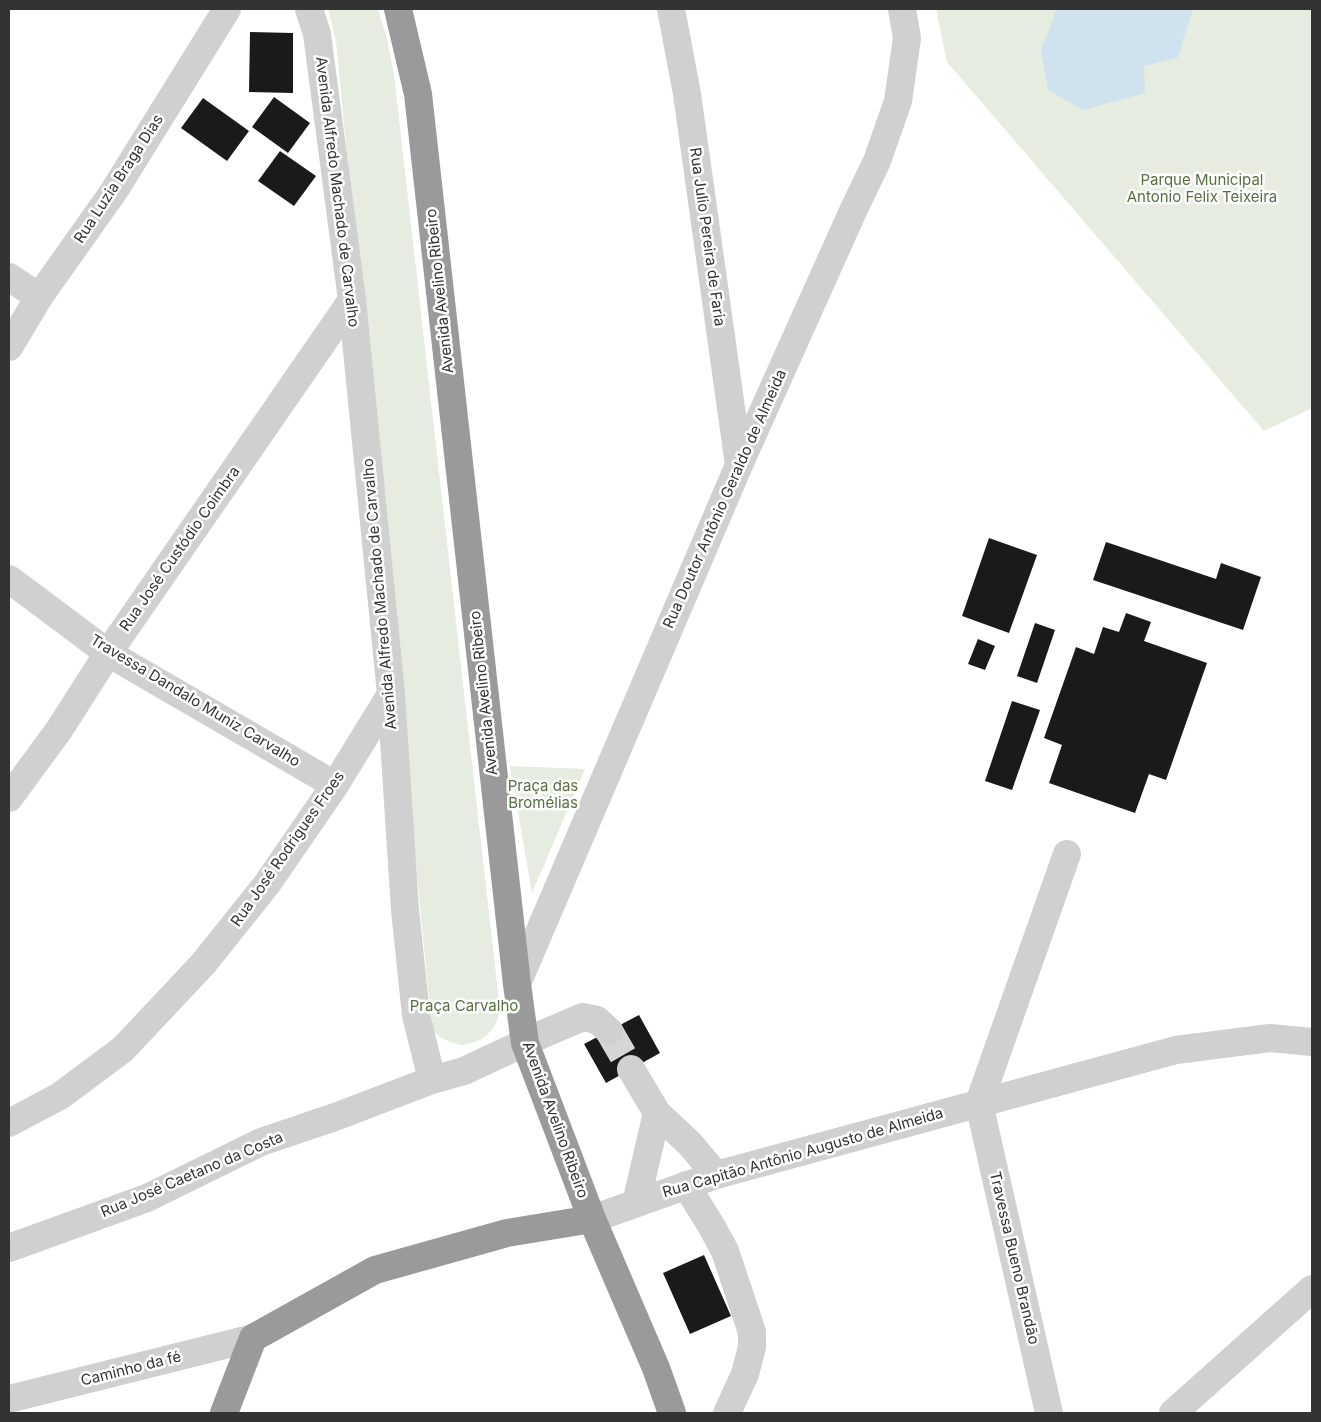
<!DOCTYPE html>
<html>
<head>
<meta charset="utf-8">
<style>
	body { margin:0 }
	#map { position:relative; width:1321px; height:1422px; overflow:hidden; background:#fff; font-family:Inter,sans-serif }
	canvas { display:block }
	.frame { position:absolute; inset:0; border:10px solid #333; pointer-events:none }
</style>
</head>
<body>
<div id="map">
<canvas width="1321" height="1422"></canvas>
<div class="frame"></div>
</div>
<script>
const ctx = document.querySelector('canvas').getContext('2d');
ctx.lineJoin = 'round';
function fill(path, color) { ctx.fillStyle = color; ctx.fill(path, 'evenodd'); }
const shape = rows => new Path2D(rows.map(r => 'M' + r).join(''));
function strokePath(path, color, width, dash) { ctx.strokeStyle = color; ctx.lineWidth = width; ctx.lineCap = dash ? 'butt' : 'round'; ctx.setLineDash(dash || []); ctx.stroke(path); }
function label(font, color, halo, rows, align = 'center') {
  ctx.font = font + ' Inter,sans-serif'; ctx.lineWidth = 5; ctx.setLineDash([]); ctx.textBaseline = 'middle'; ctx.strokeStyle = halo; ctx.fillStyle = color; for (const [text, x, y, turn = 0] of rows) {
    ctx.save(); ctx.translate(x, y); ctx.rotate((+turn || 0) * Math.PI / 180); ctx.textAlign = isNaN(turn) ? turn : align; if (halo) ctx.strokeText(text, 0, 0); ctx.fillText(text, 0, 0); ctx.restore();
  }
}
const green = shape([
	[328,9,378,9,387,39,394,75,500,1010,497,1021,491,1031,482,1039,472,1043,461,1045,450,1042,440,1037,432,1030,336,41],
	[936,9,1056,9,1052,22,1041,49,1144,66,1178,58,1193,9,1312,9,1312,408,1264,431,947,62],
	[510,766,585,769,532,893]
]);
const water = shape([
	[1056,9,1193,9,1178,58,1144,66,1145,93,1083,110,1048,90,1041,49,1052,22]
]);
const building = shape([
	[250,32,293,33,293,93,249,92],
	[274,97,310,123,288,153,252,127],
	[203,98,249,131,227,161,181,128],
	[280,151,316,176,294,206,258,181],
	[989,538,1037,555,1009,633,962,616],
	[1106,542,1216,579,1221,563,1261,577,1243,630,1093,580],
	[1126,613,1151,622,1144,641,1207,663,1166,780,1149,774,1135,813,1049,783,1062,745,1044,738,1076,647,1094,654,1103,627,1119,632],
	[1035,623,1055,630,1037,683,1017,676],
	[978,639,995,646,985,670,968,664],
	[1012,701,1040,710,1012,790,985,781],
	[639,1015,660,1053,606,1083,584,1044],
	[704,1255,731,1316,690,1334,663,1273]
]);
const minorTunnel = shape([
	[609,1031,631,1069]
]);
const minor = shape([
	[309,9,317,34,352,300,391,694,405,910,416,1015,432,1080],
	[671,9,687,94,739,465],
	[9,277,39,297],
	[9,347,39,297,114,191,227,9],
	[9,579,108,653,335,785],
	[9,798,59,730,108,653,352,300],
	[517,984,739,465,853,211,877,161,898,101,907,38,902,9],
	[631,1069,657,1113,636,1203],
	[979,1103,1049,1413],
	[979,1103,1067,854],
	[657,1113,690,1144,716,1175],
	[9,1123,60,1096,123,1049,203,964,267,884,335,785,391,694],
	[686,1185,712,1227,725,1251,752,1332,752,1347,745,1374,727,1413],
	[592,1219,716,1175,1176,1050,1270,1038,1312,1042],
	[9,1248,147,1198,261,1142,335,1117,432,1080,464,1071,543,1034,583,1017,597,1020,609,1031],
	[9,1399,253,1338],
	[1173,1413,1312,1289]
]);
const highway = shape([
	[398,9,418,94,517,984,525,1043,592,1219,656,1368,672,1413],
	[224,1413,253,1338,375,1270,507,1233,592,1219]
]);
const streetNames = [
	["Rua Luzia Braga Dias",119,179,-57],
	["Avenida Alfredo Machado de Carvalho",337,192,83],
	["Rua Julio Pereira de Faria",707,237,82],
	["Avenida Avelino Ribeiro",440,291,-96],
	["Rua Doutor Antônio Geraldo de Almeida",725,499,-66],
	["Rua José Custódio Coimbra",180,549,-55],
	["Avenida Alfredo Machado de Carvalho",380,594,-95],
	["Avenida Avelino Ribeiro",484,693,-96],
	["Travessa Dandalo Muniz Carvalho",195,701,31],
	["Rua José Rodrigues Froes",288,849,-55],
	["Avenida Avelino Ribeiro",555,1120,70],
	["Rua Capitão Antônio Augusto de Almeida",803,1153,-16],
	["Rua José Caetano da Costa",192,1175,-23],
	["Travessa Bueno Brandão",1014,1258,77],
	["Caminho da fé",131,1369,-14]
];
const parkNames = [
	["Parque Municipal",1202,180],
	["Antonio Felix Teixeira",1202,197],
	["Praça das",543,786],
	["Bromélias",543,803],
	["Praça Carvalho",464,1006]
];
fill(green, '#e6ecdf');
fill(water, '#cfe2ee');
fill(building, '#1a1a1a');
strokePath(minorTunnel, '#d6d6d6', 28, [28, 14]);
strokePath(minor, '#d0d0d0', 28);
strokePath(highway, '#9a9a9a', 28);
label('15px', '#333', '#fff', streetNames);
label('15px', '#56703f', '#fff', parkNames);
</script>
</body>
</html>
